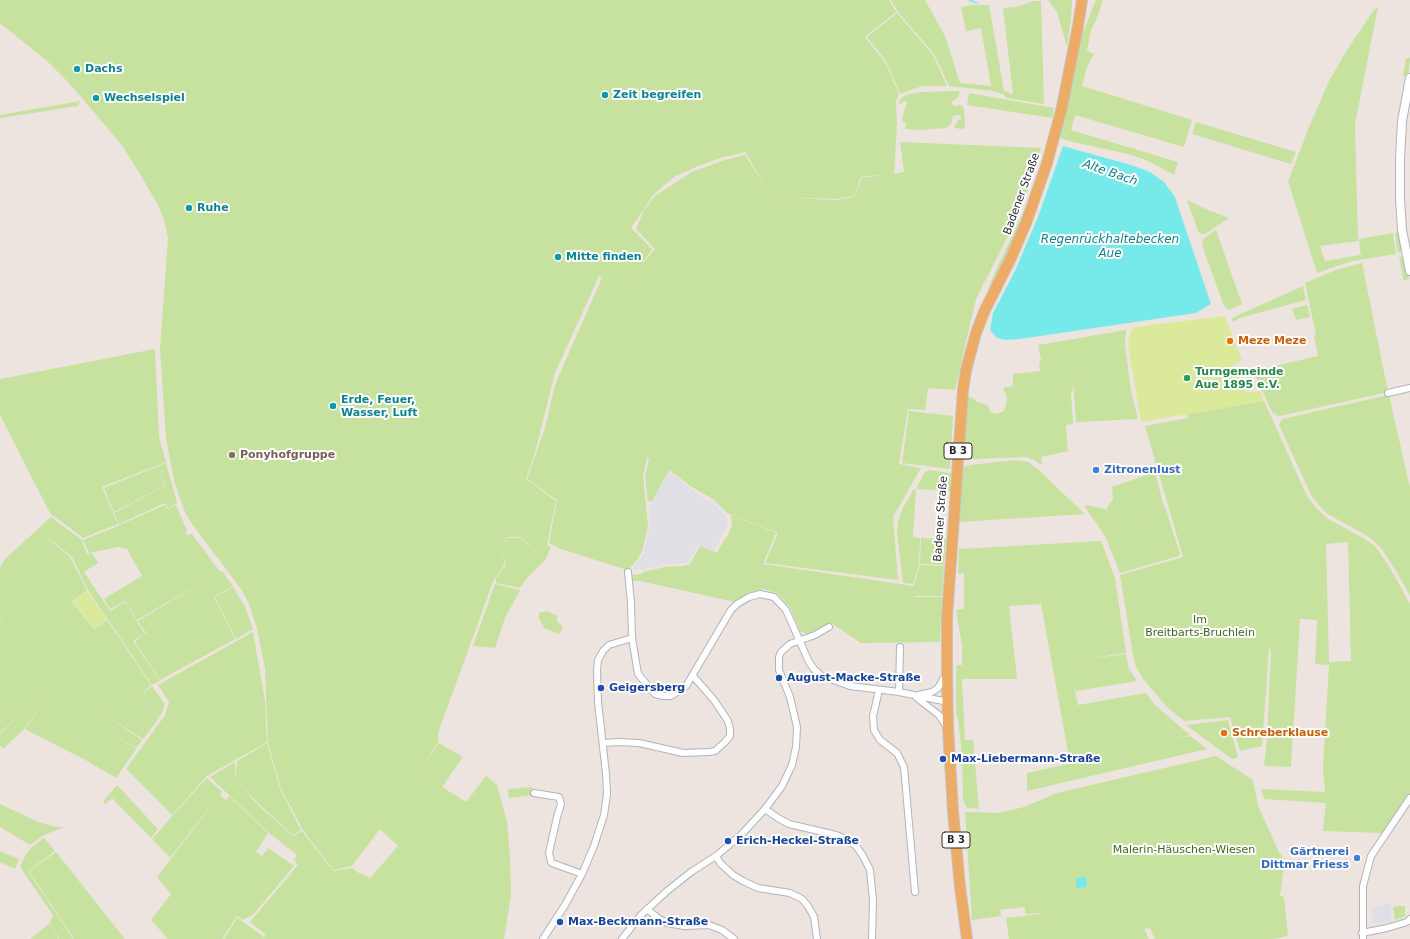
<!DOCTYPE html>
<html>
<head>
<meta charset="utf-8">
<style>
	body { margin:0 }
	canvas { display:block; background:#ede4df }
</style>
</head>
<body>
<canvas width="1410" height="939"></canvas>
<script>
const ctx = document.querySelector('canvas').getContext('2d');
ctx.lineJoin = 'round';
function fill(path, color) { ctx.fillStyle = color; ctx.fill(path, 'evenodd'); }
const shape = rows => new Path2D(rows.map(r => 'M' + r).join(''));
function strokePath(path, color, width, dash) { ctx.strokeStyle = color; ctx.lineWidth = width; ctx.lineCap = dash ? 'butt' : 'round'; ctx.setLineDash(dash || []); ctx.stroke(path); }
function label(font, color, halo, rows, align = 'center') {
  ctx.font = font + ' "DejaVu Sans",sans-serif'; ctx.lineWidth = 4; ctx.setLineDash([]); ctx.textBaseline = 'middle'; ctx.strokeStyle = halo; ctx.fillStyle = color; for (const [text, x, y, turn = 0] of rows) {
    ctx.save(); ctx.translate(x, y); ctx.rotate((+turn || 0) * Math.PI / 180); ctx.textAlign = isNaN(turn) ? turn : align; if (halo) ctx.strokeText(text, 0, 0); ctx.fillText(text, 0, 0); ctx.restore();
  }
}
const industrial = shape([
	[669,471,700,496,717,506,726,516,727,520,727,527,714,551,698,545,688,562,683,563,665,564,642,570,634,570,633,568,644,553,650,526,649,509],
	[1383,904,1391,904,1391,922,1372,923,1372,906,1382,906]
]);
const green = shape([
	[0,0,889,0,896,12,865,37,885,62,899,94,896,101,897,125,894,174,904,172,900,142,1041,148,1027,193,1008,236,976,299,955,390,928,388,925,410,908,409,899,464,921,468,893,517,898,580,765,563,778,533,727,513,713,499,692,487,669,470,660,464,669,470,652,502,648,501,645,477,649,459,647,457,643,476,648,526,642,552,637,560,629,569,624,569,561,549,549,543,557,500,527,479,545,428,555,385,564,364,602,278,609,281,599,276,555,373,536,449,526,479,556,501,547,545,551,547,546,559,520,537,508,537,500,548,505,564,493,582,438,733,438,743,415,777,439,743,463,757,442,787,466,802,486,776,497,785,507,822,510,856,511,896,504,939,267,939,264,937,267,933,265,934,250,922,298,865,294,860,297,855,269,833,210,777,235,762,235,779,260,807,293,836,302,831,333,871,352,868,359,873,370,878,398,846,380,829,352,866,333,870,303,830,281,789,268,743,265,669,257,628,248,602,241,589,192,524,185,512,174,481,166,438,160,349,168,238,164,220,159,207,140,174,121,144,69,83,47,61,0,23],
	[745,152,769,192,745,155,722,161,692,172,655,196,644,210,636,229,655,249,623,288,639,269,652,249,631,228,654,194,674,177,696,167,720,158],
	[887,174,862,178,854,197,837,200,772,197,838,199,854,196,861,177],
	[891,0,925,0,945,36,960,83,991,86,981,28,966,31,961,7,974,5,989,5,1004,91,1013,94,1003,8,1016,7,1034,1,1041,1,1044,104,1006,98,1004,95,994,91,949,86,934,54,898,12],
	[1048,0,1072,0,1071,20,1067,47,1057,12],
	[1096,0,1102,0,1102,3,1097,18,1091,30,1087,51,1094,54,1087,67,1082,86,1192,120,1184,147,1075,115,1071,130,1178,162,1174,175,1150,162,1132,155,1069,141,1063,139,1060,137,1083,33],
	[1378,7,1355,124,1358,241,1320,246,1325,261,1360,255,1361,258,1359,239,1393,233,1396,254,1353,261,1337,266,1317,273,1288,181,1312,120,1330,79,1347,50,1371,14,1375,9],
	[897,13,933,55,947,86,922,86,900,94,886,61,867,37],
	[1406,58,1410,58,1408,77,1403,76],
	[960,91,958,98,951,102,954,106,962,105,964,109,965,127,963,129,954,128,957,121,961,119,961,116,958,115,953,116,951,124,946,128,920,130,905,129,906,123,902,121,903,115,907,103,905,101,898,105,900,100,904,96,909,94,923,92],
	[969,93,1054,108,1052,118,967,105],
	[80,101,78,106,0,118,0,115],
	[1057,108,1058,110,1048,146,1024,220,1015,241,1007,253,989,289,986,302,984,301,994,274,1033,192,1048,145],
	[1196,122,1296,152,1291,164,1192,134],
	[1187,200,1208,210,1229,218,1205,234,1201,234,1198,231],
	[1216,230,1242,304,1229,310,1224,306,1202,245,1203,239],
	[1400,232,1403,251,1398,253,1395,233],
	[1403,256,1404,257,1409,279,1404,281,1399,257],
	[1362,263,1388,392,1280,416,1276,415,1272,412,1253,371,1318,356,1314,336,1316,335,1305,283,1336,270],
	[1303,286,1306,300,1240,318,1233,322,1232,318],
	[1307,305,1310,317,1296,320,1292,309],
	[1126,330,1125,344,1131,391,1138,419,1076,422,1073,378,1073,391,1071,392,1073,424,1066,425,1068,451,1041,457,1042,464,1040,465,1038,462,1027,457,971,459,966,456,964,454,968,398,971,397,978,402,987,405,991,412,997,414,1004,411,1006,405,1007,397,1003,388,1013,386,1013,374,1040,371,1039,364,1041,360,1038,345],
	[155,349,159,437,166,462,102,487,118,524,83,538,50,513,0,415,0,379],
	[1389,395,1410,488,1410,596,1397,572,1381,548,1369,537,1326,513,1312,497,1279,425,1282,419,1291,417],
	[1264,401,1307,496,1317,509,1330,520,1365,539,1375,546,1390,568,1410,604,1410,794,1393,820,1382,833,1323,831,1326,803,1264,799,1261,789,1325,792,1323,768,1329,665,1315,664,1317,620,1300,619,1291,767,1264,766,1267,740,1271,651,1269,648,1262,746,1240,751,1230,717,1184,721,1167,707,1144,680,1136,667,1133,655,1120,575,1183,557,1145,426,1188,418,1187,414],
	[1348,542,1351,661,1329,662,1326,544],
	[909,411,953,416,950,469,902,463],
	[1015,460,1028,462,1039,470,1052,483,1085,514,959,522,963,467,970,465],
	[166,463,177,503,168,508,165,503,119,524,114,513,165,486,160,467,164,486,114,512,104,488],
	[929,470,951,473,950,491,916,489,924,473],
	[1155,472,1164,507,1111,524,1165,507,1180,554,1179,556,1120,573,1105,536,1085,507,1086,505,1105,509,1108,516,1106,509,1113,499,1112,487],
	[914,489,916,490,913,537,920,538,919,565,913,584,903,583,897,533,898,521,903,508],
	[165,505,167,509,176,505,187,531,185,533,187,535,192,534,220,572,222,571,233,586,214,597,235,639,160,680,135,642,143,634,133,641,160,681,152,685,88,590,72,557,50,539,47,541,50,540,70,557,87,590,72,602,94,629,107,620,151,685,139,697,152,686,165,704,162,713,159,717,138,697,159,718,143,739,104,714,142,740,136,748,105,729,136,749,116,778,89,762,25,729,47,699,24,729,3,749,0,745,0,734,43,692,0,733,0,621,5,616,0,620,0,568,4,560,51,517,82,540,87,555,92,553,98,563,84,572,110,611,125,602,145,634,146,633,138,621,209,578,137,620,125,601,110,609,104,599,142,576,127,549,118,547,89,553,83,540,106,531],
	[731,515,776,533,763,564,914,586,914,597,942,597,940,642,861,643,831,623,807,634,800,631,790,607,777,593,763,589,744,595,735,602,640,581,633,581,632,575,641,574,643,572,665,567,684,566,690,564,700,546,717,553,726,537,733,540,727,537,732,525],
	[508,538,520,538,546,559,527,578,507,565,527,578,520,588,496,583,496,578,506,565,500,548],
	[921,538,946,539,944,565,920,564],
	[1101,541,1115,578,1126,653,1079,660,1126,654,1129,669,1137,681,1076,691,1074,686,1078,705,1146,693,1156,706,1190,735,1176,739,1190,736,1207,749,1027,791,1027,773,1082,761,1070,763,1041,604,1009,606,1017,679,962,679,965,740,973,740,979,809,966,807,963,799,962,755,958,718,956,714,956,671,957,665,962,665,962,646,956,610,964,609,964,573,958,574,959,549],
	[920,565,944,566,942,596,914,596,914,585],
	[495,584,520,590,505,618,495,648,473,646],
	[233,587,244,605,253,629,236,639,215,597],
	[547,611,557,616,557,621,563,627,559,634,544,628,539,618,539,613],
	[253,632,265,701,267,742,207,776,172,815,126,769,165,715,169,702,158,685],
	[1228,720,1238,757,1232,759,1186,725],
	[267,743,280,789,301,830,293,835,261,806,235,779,237,761],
	[1216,756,1253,780,1258,806,1279,852,1288,865,1283,873,1280,896,1284,897,1288,935,1284,937,1272,939,1155,939,1150,928,1144,929,1149,939,1009,939,1006,918,1041,914,1041,913,1025,914,1025,907,1000,910,1001,916,972,920,965,812,998,813,1024,807,1057,793],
	[207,778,222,792,220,795,226,800,229,796,268,833,256,852,262,856,268,848,294,866,253,915,242,920,237,916,222,939,168,939,151,920,171,894,157,877,215,801,201,818,170,858,152,839,183,804,199,816,183,804],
	[117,785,158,829,151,838,112,798,106,804,103,802],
	[532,787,533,795,509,798,508,789],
	[0,804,38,822,56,827,64,827,44,835,30,845,0,827],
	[44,838,55,851,28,871,73,939,59,939,50,922,53,915,20,867,26,854,33,846],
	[0,851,19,859,15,869,0,862],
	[56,852,125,939,74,939,29,871],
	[1398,906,1405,906,1405,916,1402,918,1395,920,1393,907],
	[237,918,245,923,266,939,224,939],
	[50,923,58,939,30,939]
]);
const pitch = shape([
	[1225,316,1242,360,1232,366,1247,393,1260,391,1264,401,1141,422,1128,344,1130,332,1135,327],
	[87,591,107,619,94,628,73,602]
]);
const water = shape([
	[1063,146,1131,165,1150,172,1164,182,1175,197,1211,304,1196,313,1020,339,1006,340,997,338,990,330,993,313,1015,271,1038,217],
	[1084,877,1086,878,1087,887,1076,888,1076,878]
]);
const stream = shape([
	[969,0,977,3]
]);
const minor = shape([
	[1388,393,1410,388],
	[628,572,631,603,632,638,638,674,655,694,663,696,671,696,686,686,731,610,737,604,749,597,760,594,774,597,786,610,809,662,814,669,822,676,850,686,899,692,948,702],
	[879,690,873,716,874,730,880,740,897,753,904,767,915,892],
	[899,692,900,647],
	[919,695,932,692,938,688,945,676],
	[917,698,939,715,947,727],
	[603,743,619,742,639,743,683,753,709,752,715,751,725,742,730,736,730,729,728,721,714,700,693,676],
	[534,793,559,797,561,804,557,817,549,853,551,862,552,863,582,874],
	[765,809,778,818,789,824,836,835,846,839,856,846,863,856,870,870,873,900,872,939],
	[716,856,720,863,733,875,743,881,758,888,790,893,802,899,808,906,814,917,817,939],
	[647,909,658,918,667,923,684,926,709,925,722,930,734,939],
	[1362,933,1387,928,1407,922,1410,919],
	[543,939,565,905,582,874,594,846,604,815,607,794,606,774,598,702,597,671,598,660,603,651,609,645,632,638],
	[622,939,641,915,667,891,691,872,716,856,741,835,765,809,782,786,792,765,796,747,797,727,790,697,779,670,779,657,781,652,790,644,815,635,829,627],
	[1363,939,1363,886,1371,856,1410,798]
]);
const tertiary = shape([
	[1410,78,1402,121,1400,159,1400,199,1402,230,1410,271]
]);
const primary = shape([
	[967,939,960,887,953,811,948,728,947,673,947,617,963,390,966,370,976,333,984,312,1011,258,1026,223,1047,163,1062,107,1078,26,1082,0]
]);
const markers = [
	[77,69,4,"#0f9aa8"],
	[605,95,4,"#0f9aa8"],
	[96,98,4,"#0f9aa8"],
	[189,208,4,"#0f9aa8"],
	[558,257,4,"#0f9aa8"],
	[1230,341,4,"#e8710a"],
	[1187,378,4,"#2e9e5b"],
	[333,406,4,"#0f9aa8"],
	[232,455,4,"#8d6e63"],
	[1096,470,4,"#3f7fe0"],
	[779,678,4,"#1a4fb4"],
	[601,688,4,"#1a4fb4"],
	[1224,733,4,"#e8710a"],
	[943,759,4,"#1a4fb4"],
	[728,841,4,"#1a4fb4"],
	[1357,858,4,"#3f7fe0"],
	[560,922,4,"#1a4fb4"]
];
const shields = [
	[958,451,28],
	[956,840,28]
];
const shieldNames = [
	["B 3",958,451],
	["B 3",956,840]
];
const cultureNames = [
	["Dachs",85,69],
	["Zeit begreifen",613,95],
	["Wechselspiel",104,98],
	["Ruhe",197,208],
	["Mitte finden",566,257],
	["Erde, Feuer,",341,400],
	["Wasser, Luft",341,413]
];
const streetNames = [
	["Badener Straße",1022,194,-70],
	["Badener Straße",941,519,-86]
];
const foodNames = [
	["Meze Meze",1238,341],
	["Schreberklause",1232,733]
];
const leisureNames = [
	["Turngemeinde",1195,372],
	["Aue 1895 e.V.",1195,385]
];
const educationNames = [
	["Ponyhofgruppe",240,455]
];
const shopNames = [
	["Zitronenlust",1104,470],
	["Gärtnerei",1349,852,"right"],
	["Dittmar Friess",1349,865,"right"]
];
const parkNames = [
	["Im",1200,620],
	["Breitbarts-Bruchlein",1200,633],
	["Malerin-Häuschen-Wiesen",1184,850]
];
const transitNames = [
	["August-Macke-Straße",787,678],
	["Geigersberg",609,688],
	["Max-Liebermann-Straße",951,759],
	["Erich-Heckel-Straße",736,841],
	["Max-Beckmann-Straße",568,922]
];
const waterNames = [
	["Alte Bach",1110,173,19],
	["Regenrückhaltebecken",1110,240],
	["Aue",1110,254]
];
fill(industrial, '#e0dfe6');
fill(green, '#c6e29e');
fill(pitch, '#dbe99a');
fill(water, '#76eaeb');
strokePath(stream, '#76eaeb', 1.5);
strokePath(minor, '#afb4bc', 8);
strokePath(tertiary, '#afb4bc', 10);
strokePath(primary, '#c4c4c4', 12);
strokePath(minor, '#fff', 6);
strokePath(tertiary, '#fff', 8);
strokePath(primary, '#edab65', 10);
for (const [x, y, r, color] of markers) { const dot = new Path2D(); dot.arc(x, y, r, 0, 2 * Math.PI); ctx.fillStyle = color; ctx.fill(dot); strokePath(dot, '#fff', 1.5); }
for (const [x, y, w] of shields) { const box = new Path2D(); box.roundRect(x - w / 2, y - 8, w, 16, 3); ctx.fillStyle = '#fff'; ctx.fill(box); strokePath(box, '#2c2c2c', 1); }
label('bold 10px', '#2c2c2c', null, shieldNames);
label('bold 11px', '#0d838f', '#fff', cultureNames, 'left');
label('11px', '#2c2c2c', '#fff', streetNames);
label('bold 11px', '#c56008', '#fff', foodNames, 'left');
label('bold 11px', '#27864d', '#fff', leisureNames, 'left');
label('bold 11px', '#785e54', '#fff', educationNames, 'left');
label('bold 11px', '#366cbe', '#fff', shopNames, 'left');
label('11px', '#40681d', '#fff', parkNames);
label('bold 11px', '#164399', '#fff', transitNames, 'left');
label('italic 12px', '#12828d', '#fff', waterNames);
</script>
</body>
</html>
